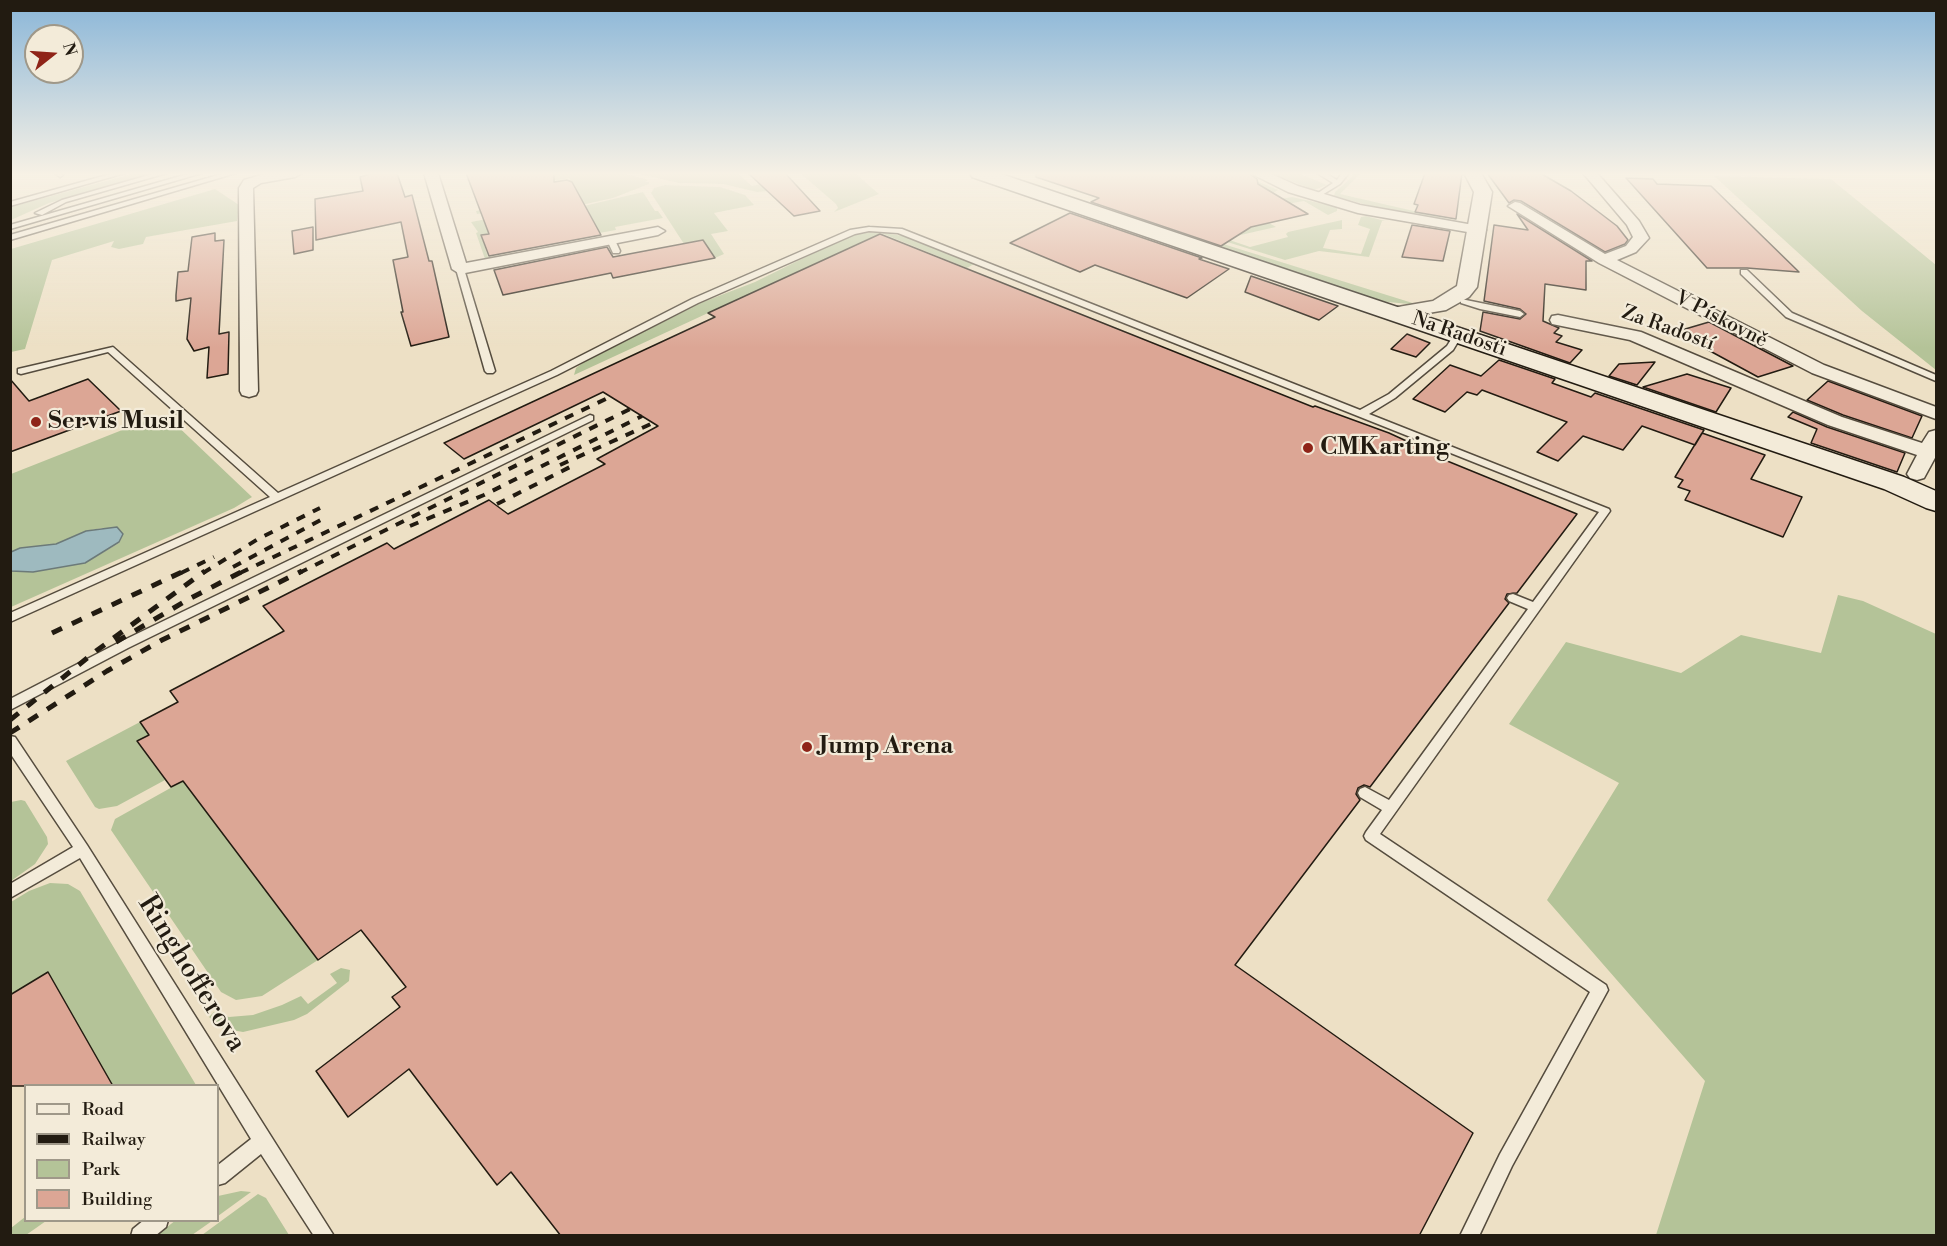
<!DOCTYPE html>
<html>
<head>
<meta charset="utf-8">
<style>
	body { margin:0 }
	#map { position:relative; width:1947px; height:1246px; overflow:hidden; background:#ede0c5; font-family:"Libre Bodoni",serif }
	canvas { display:block }
	.frame { position:absolute; inset:0; border:12px solid #221b11; pointer-events:none }
	.legend { position:absolute; left:24px; top:1084px; width:195px; height:138px; box-sizing:border-box; background:#f3ebd9; border:2px solid #9f9889; margin:0; padding:8px 10px; list-style:none; font-size:18px; color:#221b11 }
	.legend li { display:flex; align-items:center; gap:12px; height:30px }
	.legend b { width:30px; border:2px solid #9f9889 }
	.north { position:absolute; left:24px; top:24px; width:60px; height:60px; box-sizing:border-box; background:#f3ebd9; border:2px solid #9f9889; border-radius:50%; rotate:73deg; font-size:16px; font-weight:700; line-height:24px; text-align:center; color:#221b11 }
	.north::after { content:''; display:block; margin:auto; width:21px; height:27px; background:#8f2418; clip-path:polygon(50% 0,100% 100%,50% 72%,0 100%) }
</style>
</head>
<body>
<div id="map">
<canvas width="1947" height="1246"></canvas>
<div class="frame"></div>
<ul class="legend">
<li><b style="height:8px;background:#f3ebd9"></b>Road</li>
<li><b style="height:8px;background:#221b11"></b>Railway</li>
<li><b style="height:16px;background:#b4c398"></b>Park</li>
<li><b style="height:16px;background:#dca695"></b>Building</li>
</ul>
<div class="north">N</div>
</div>
<script>
const ctx = document.querySelector('canvas').getContext('2d');
ctx.lineJoin = 'round';
function fill(path, color) { ctx.fillStyle = color; ctx.fill(path, 'evenodd'); }
const shape = rows => new Path2D(rows.map(r => 'M' + r).join(''));
function strokePath(path, color, width, dash) { ctx.strokeStyle = color; ctx.lineWidth = width; ctx.lineCap = dash ? 'butt' : 'round'; ctx.setLineDash(dash || []); ctx.stroke(path); }
function label(font, color, halo, rows, align = 'center') {
  ctx.font = font + ' "Libre Bodoni",serif'; ctx.lineWidth = 4.5; ctx.setLineDash([]); ctx.textBaseline = 'middle'; ctx.strokeStyle = halo; ctx.fillStyle = color; for (const [text, x, y, turn = 0] of rows) {
    ctx.save(); ctx.translate(x, y); ctx.rotate((+turn || 0) * Math.PI / 180); ctx.textAlign = isNaN(turn) ? turn : align; if (halo) ctx.strokeText(text, 0, 0); ctx.fillText(text, 0, 0); ctx.restore();
  }
}
const green = shape([
	[135,173,158,173,49,203,11,220,11,207],
	[565,173,620,173,646,179,648,181,644,182,649,182,649,184,613,198,541,214,499,211,477,214,476,211,576,190,569,178,524,186,522,180],
	[635,173,737,173,752,186,788,178,779,190,757,192,723,184,679,183],
	[800,173,855,173,879,194,834,212,838,208,836,204],
	[1109,173,1141,173,1150,180,1164,177,1177,186,1245,176,1278,190,1273,193,1251,179,1188,193,1202,202,1215,199,1228,208,1292,197,1337,207,1337,211,1328,215,1304,201,1254,210,1240,216,1256,226,1269,223,1276,227,1236,236,1221,231,1215,235,1250,247,1288,237,1286,234,1288,232,1342,220,1342,229,1330,230,1323,248,1361,254,1370,229,1358,225,1361,217,1366,216,1385,221,1382,221,1369,257,1319,251,1285,260,1224,241,1191,234,1224,214,1139,186],
	[1270,173,1298,173,1327,185,1314,190],
	[1352,173,1361,173,1340,194,1457,221,1386,210,1334,196,1335,192,1352,177],
	[1714,176,1831,179,1936,265,1936,370,1862,311],
	[665,185,720,187,745,195,754,205,714,213,728,231,711,234,724,254,715,258,703,240,684,244,651,193,654,188],
	[215,189,239,205,237,221,146,237,143,244,119,249,111,247,114,241,52,260,25,349,11,352,11,249],
	[643,192,655,211,658,211,663,218,615,227,616,230,599,233,546,215],
	[497,217,503,231,481,235,488,257,546,248,485,259,476,233,478,232,471,222],
	[877,232,903,236,974,264,967,268,881,233,574,375,576,368,587,360,703,302,755,282,844,238,856,234],
	[1220,243,1419,305,1378,301,1216,247],
	[170,419,252,497,234,508,11,607,11,571,33,572,85,563,119,543,123,534,102,528,86,531,56,544,20,548,11,552,11,474,145,421],
	[1838,595,1863,601,1936,634,1936,1235,1656,1235,1705,1081,1547,900,1619,783,1509,724,1566,642,1681,673,1741,635,1821,653],
	[140,722,149,735,137,742,165,780,117,806,99,809,95,807,66,761],
	[183,781,318,960,262,996,236,1000,221,992,111,830,115,819],
	[21,800,25,801,47,837,48,844,35,864,11,881,11,802],
	[50,883,68,884,80,891,196,1085,111,1085,48,972,11,995,11,902,29,891],
	[341,968,350,970,349,981,307,1014,294,1020,243,1032,221,1028,209,1017,214,1012,229,1017,253,1015,282,1005,301,996,308,1004,337,983,330,974],
	[241,1191,251,1192,218,1216,218,1196],
	[258,1194,266,1198,289,1235,202,1235],
	[25,1217,26,1220,46,1221,26,1235,11,1235,11,1228],
	[176,1220,212,1220,212,1221,192,1235,157,1235]
]);
const water = shape([
	[117,527,123,534,119,542,85,563,33,572,11,571,11,552,20,548,56,544,86,531,117,527]
]);
const building = shape([
	[374,173,397,173,405,197,412,195,429,261,432,261,449,337,411,346,401,312,403,312,393,260,408,257,401,222,316,240,315,199,363,191,360,177,374,173],
	[466,173,554,173,554,182,567,180,572,182,601,235,489,256,481,235,489,234,466,173],
	[748,173,785,173,820,211,794,216,748,173],
	[1036,173,1248,173,1257,179,1258,184,1308,214,1251,227,1221,246,1091,202,1099,198,1036,177,1036,173],
	[1425,173,1462,173,1456,219,1415,212,1418,205,1414,204,1425,173],
	[1487,173,1540,173,1571,191,1617,226,1628,240,1625,244,1605,252,1521,201,1514,200,1509,203,1487,173],
	[1626,178,1653,179,1657,184,1711,186,1799,272,1747,268,1707,268,1626,178],
	[1070,213,1202,258,1199,259,1229,269,1187,298,1095,265,1080,272,1010,243,1070,213],
	[1517,214,1592,261,1586,261,1586,290,1545,284,1543,321,1559,328,1554,333,1562,336,1556,342,1582,350,1570,363,1480,331,1483,312,1520,319,1526,314,1520,309,1484,301,1494,225,1528,230,1517,214],
	[1412,225,1450,231,1443,261,1402,257,1412,225],
	[313,227,313,250,294,254,292,231,313,227],
	[215,233,215,241,224,240,219,334,229,332,228,374,207,378,209,347,194,351,187,339,191,298,176,301,176,295,178,272,188,271,192,237,215,233],
	[880,234,1313,407,1315,406,1389,433,1437,455,1435,456,1577,514,1517,593,1507,594,1505,599,1509,603,1370,787,1364,785,1358,788,1356,794,1360,800,1235,965,1473,1133,1419,1236,561,1236,511,1172,497,1185,409,1069,348,1117,316,1071,400,1007,392,997,406,987,361,930,318,960,183,781,171,787,137,741,149,735,140,722,178,702,170,691,284,631,263,606,387,543,394,549,489,500,508,514,605,464,597,459,658,426,603,392,464,459,444,443,715,317,708,313,880,234],
	[703,240,715,258,613,278,611,273,503,295,494,270,607,247,613,257,703,240],
	[1251,276,1338,306,1319,320,1245,292,1251,276],
	[1709,322,1793,366,1758,377,1675,332,1709,322],
	[1407,334,1430,343,1416,357,1391,349,1407,334],
	[1499,360,1555,379,1552,383,1591,397,1595,393,1704,430,1695,445,1642,426,1623,450,1583,436,1558,461,1537,452,1567,422,1482,390,1477,395,1467,392,1445,412,1413,399,1450,365,1481,376,1499,360],
	[1655,362,1637,385,1609,376,1619,364,1655,362],
	[1687,374,1731,388,1716,412,1643,387,1687,374],
	[10,379,29,401,88,379,121,411,10,452,10,379],
	[1828,381,1922,416,1912,438,1843,415,1807,400,1828,381],
	[1793,412,1827,427,1905,453,1897,472,1811,443,1817,429,1788,417,1793,412],
	[1702,433,1765,455,1751,479,1802,497,1783,537,1685,500,1690,491,1678,487,1683,480,1675,477,1702,433],
	[48,972,113,1086,10,1086,10,995,48,972]
]);
const service = shape([
	[55,173,62,173,63,175,60,177,55,173],
	[114,173,125,173,10,206,10,202,114,173],
	[156,173,167,173,66,202,42,215,35,213,62,200,156,173],
	[191,173,202,173,10,229,10,225,191,173],
	[225,173,236,173,10,240,10,235,225,173],
	[1317,173,1325,173,1337,180,1342,173,1349,173,1340,184,1317,198,1313,196,1315,195,1333,183,1317,173],
	[869,227,902,229,1360,410,1389,394,1447,346,1455,333,1461,333,1462,335,1453,350,1395,398,1369,414,1609,509,1610,511,1380,834,1606,985,1608,990,1512,1166,1479,1236,1460,1236,1500,1154,1590,992,1366,840,1364,836,1366,832,1382,810,1360,797,1358,793,1360,789,1365,787,1389,800,1528,609,1509,601,1507,598,1509,595,1513,594,1533,602,1599,512,898,233,869,231,855,234,698,303,557,375,10,622,10,613,270,497,108,352,21,374,18,373,18,369,113,347,278,493,551,371,692,299,850,230,869,227],
	[608,238,614,238,620,251,619,253,613,253,607,240,608,238],
	[457,267,464,269,495,371,493,373,487,373,485,371,456,269,457,267],
	[1741,270,1747,270,1792,313,1936,375,1936,381,1786,317,1741,274,1741,270],
	[1461,299,1520,311,1524,314,1520,317,1480,309,1461,303,1461,299],
	[590,415,593,416,593,420,128,648,10,710,10,699,120,642,590,415],
	[10,736,15,737,87,845,334,1236,314,1236,261,1154,225,1183,218,1185,218,1165,251,1139,80,858,10,898,10,884,73,847,10,753,10,736],
	[144,1220,168,1220,166,1227,155,1236,131,1236,133,1229,144,1220]
]);
const minor = shape([
	[268,173,302,173,295,177,261,183,253,188,258,391,256,395,249,397,242,395,240,391,239,188,244,180,268,173],
	[424,173,438,173,466,263,658,227,665,231,658,235,460,274,452,269,424,173],
	[1250,173,1269,173,1298,186,1360,205,1479,226,1486,230,1479,234,1358,213,1288,192,1250,173],
	[1583,173,1597,173,1639,221,1649,238,1636,252,1617,260,1824,365,1936,407,1936,419,1812,373,1599,263,1508,206,1515,202,1520,203,1605,254,1626,246,1633,237,1627,225,1583,173],
	[1558,315,1641,332,1842,417,1922,443,1929,432,1936,430,1936,456,1924,478,1917,480,1910,478,1907,474,1917,455,1828,425,1630,340,1552,324,1550,320,1552,316,1558,315]
]);
const tertiary = shape([
	[1464,173,1481,173,1492,192,1477,287,1469,297,1446,310,1393,319,1386,317,1383,313,1386,309,1433,301,1457,286,1474,192,1464,173]
]);
const secondary = shape([
	[970,173,998,173,1904,477,1936,491,1936,511,1926,508,1884,489,972,177,970,173]
]);
const railFar1 = shape([
	[560,465,653,423],
	[497,504,572,466],
	[410,526,484,495,642,416],
	[233,567,328,516],
	[181,573,214,557],
	[203,573,258,539,320,508],
	[240,573,610,397],
	[299,573,630,409]
]);
const rail = shape([
	[52,633,184,571],
	[116,642,189,599,243,571],
	[10,720,96,651,205,571],
	[10,733,107,671,162,640,302,571]
]);
const markers = [
	[36,422,6,"#8f2418"],
	[1308,448,6,"#8f2418"],
	[807,747,6,"#8f2418"]
];
const farStreetnames = [
	["V Pískovně",1721,320,27],
	["Za Radostí",1668,329,20],
	["Na Radosti",1459,335,19]
];
const poiNames = [
	["Servis Musil",48,422],
	["CMKarting",1320,448],
	["Jump Arena",819,747]
];
const nearStreetnames = [
	["Ringhofferova",191,974,58]
];
fill(green, '#b4c398');
fill(water, '#9ebabf');
strokePath(water, '#6c7a79', 1.5);
fill(building, '#dca695');
strokePath(building, '#221b11', 1.5);
strokePath(service, '#554c3e', 3);
strokePath(minor, '#554c3e', 3);
strokePath(tertiary, '#554c3e', 3);
strokePath(secondary, '#221b11', 3);
fill(service, '#f3ebd9');
fill(minor, '#f3ebd9');
fill(tertiary, '#f3ebd9');
fill(secondary, '#f3ebd9');
strokePath(railFar1, '#221b11', 4, [9, 9]);
strokePath(rail, '#221b11', 5, [11, 11]);
const sky = ctx.createLinearGradient(0, 0, 0, 348);
sky.addColorStop(0, '#8ab6d8');
sky.addColorStop(0.5, '#f7f1e5');
sky.addColorStop(1, '#f7f1e500');
ctx.fillStyle = sky;
ctx.fillRect(0, 0, 1947, 348);
for (const [x, y, r, color] of markers) { const dot = new Path2D(); dot.arc(x, y, r, 0, 2 * Math.PI); ctx.fillStyle = color; ctx.fill(dot); strokePath(dot, '#f3ebd9', 2); }
label('20px', '#221b11', '#f3ebd9', farStreetnames);
label('bold 24px', '#221b11', '#f3ebd9', poiNames, 'left');
label('28px', '#221b11', '#f3ebd9', nearStreetnames);
</script>
</body>
</html>
